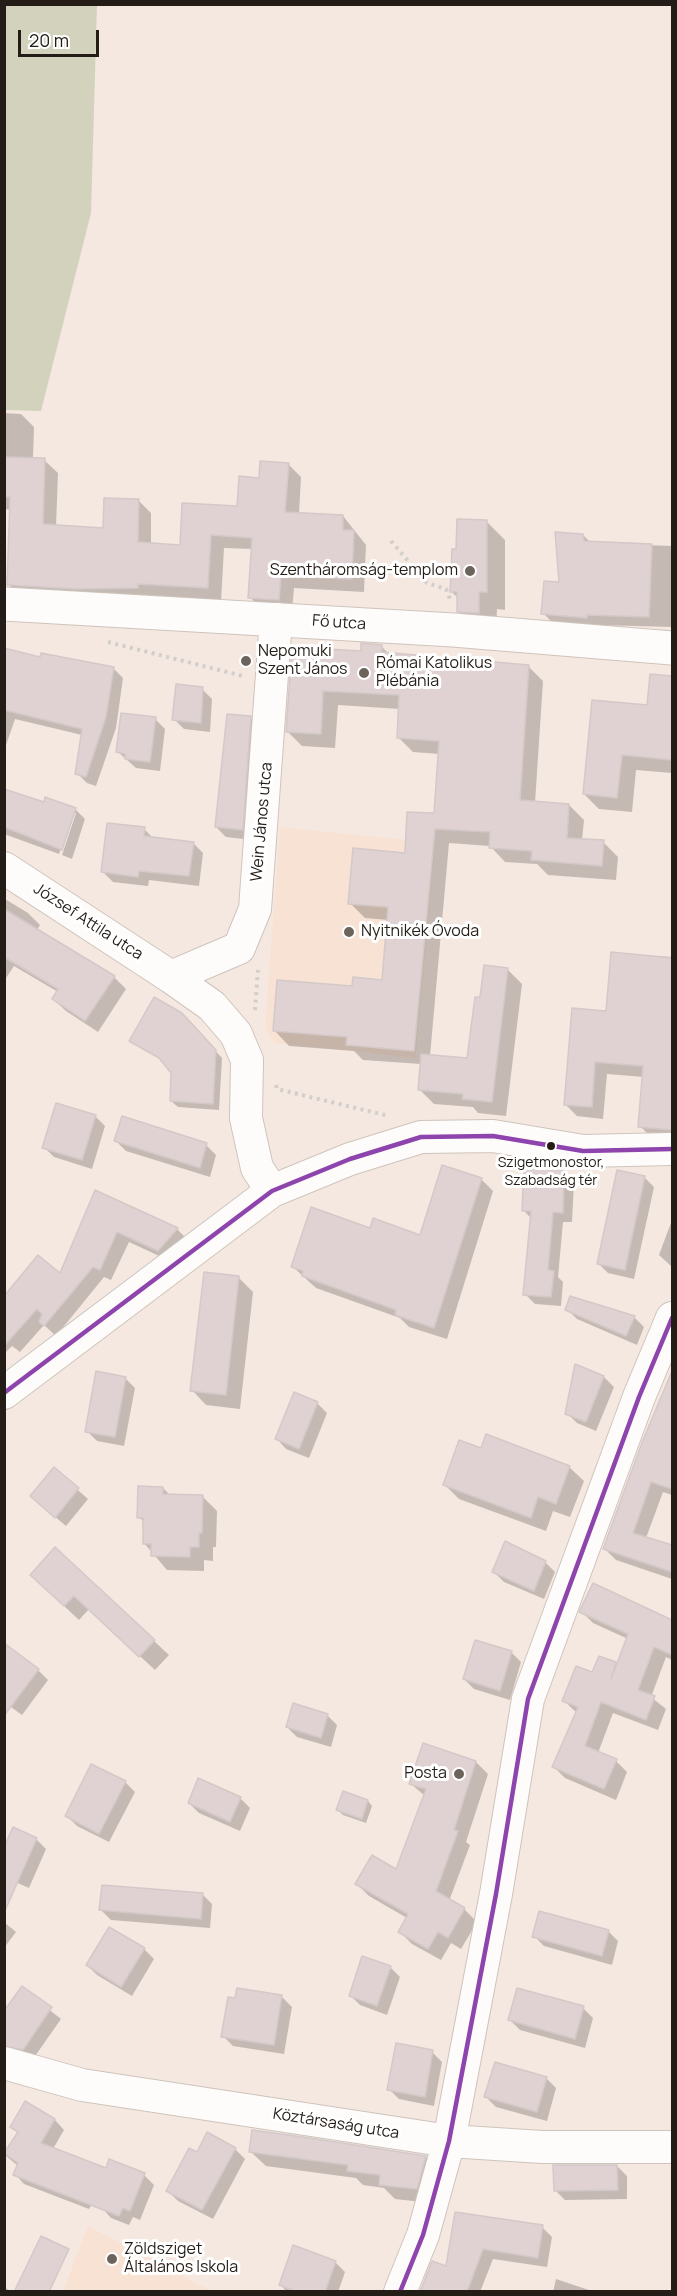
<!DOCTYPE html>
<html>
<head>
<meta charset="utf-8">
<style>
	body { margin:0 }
	#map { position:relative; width:677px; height:2296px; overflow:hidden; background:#f5e8e0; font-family:Manrope,sans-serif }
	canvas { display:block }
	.frame { position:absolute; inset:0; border:6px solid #241c16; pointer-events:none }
	.scale { position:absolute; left:18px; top:30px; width:81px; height:27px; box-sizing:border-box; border:3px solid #241c16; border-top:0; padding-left:8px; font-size:18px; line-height:21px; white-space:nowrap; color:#241c16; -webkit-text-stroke:4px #fff; paint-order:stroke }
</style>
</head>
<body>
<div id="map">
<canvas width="677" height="2296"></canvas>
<div class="frame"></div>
<div class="scale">20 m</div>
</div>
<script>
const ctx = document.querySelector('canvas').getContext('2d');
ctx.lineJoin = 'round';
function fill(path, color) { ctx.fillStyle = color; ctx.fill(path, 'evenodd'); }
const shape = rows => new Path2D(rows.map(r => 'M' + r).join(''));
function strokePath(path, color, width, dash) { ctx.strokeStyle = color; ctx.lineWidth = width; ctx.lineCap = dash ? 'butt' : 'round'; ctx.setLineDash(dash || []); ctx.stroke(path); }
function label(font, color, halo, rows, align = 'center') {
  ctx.font = font + ' Manrope,sans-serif'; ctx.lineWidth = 6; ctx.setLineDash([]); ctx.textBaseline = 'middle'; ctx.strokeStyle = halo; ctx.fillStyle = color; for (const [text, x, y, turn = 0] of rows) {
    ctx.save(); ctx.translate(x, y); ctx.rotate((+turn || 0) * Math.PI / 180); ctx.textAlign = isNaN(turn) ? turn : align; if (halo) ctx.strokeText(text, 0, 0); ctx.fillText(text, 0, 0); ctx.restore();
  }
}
const built = shape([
	[280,827,435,843,416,1058,275,1043,265,1028],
	[88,2226,211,2291,63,2291]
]);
const green = shape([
	[5,4,97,5,91,213,41,411,5,410]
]);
const shadow = shape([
	[4,413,21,414,34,427,33,459,44,460,58,473,56,526,105,530,138,500,151,513,151,545,181,546,239,507,260,479,288,464,301,477,299,514,343,516,366,545,364,592,294,588,292,612,263,611,250,597,253,549,224,548,221,601,22,598,9,585,12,510,4,509],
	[486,521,505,540,505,610,497,609,496,631,477,629,459,611,459,599,452,592,457,550],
	[583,535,591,543,672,546,672,627,597,625,597,628,554,624,543,613,560,584],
	[381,646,390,655,528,666,543,681,535,803,569,805,584,820,582,840,603,842,618,857,616,880,548,875,537,864,505,862,490,846,449,843,430,1056,469,1060,482,999,507,969,522,984,506,1116,478,1113,473,1107,434,1104,419,1089,421,1064,363,1060,354,1051,289,1046,274,1030,354,988,383,981,388,920,365,918,350,903,407,854,436,815,440,754,413,752,398,737,400,709,338,705,335,748,302,746,287,731,293,649,362,653],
	[4,650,41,659,113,668,123,678,116,728,96,786,87,783,77,773,82,735,15,719,4,751],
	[651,676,672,678,672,773,636,770,632,812,599,809,584,794,648,707],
	[202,689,212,699,210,732,184,729,174,719],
	[250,718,260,728,252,840,226,837,216,827],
	[155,719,165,729,160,771,136,768,118,752],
	[4,791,45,804,75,809,85,819,72,859,62,855,76,813,73,813,59,854,4,834],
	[144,829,154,839,193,843,203,853,199,886,149,880,148,886,113,882,103,872],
	[5,899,28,913,40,925,37,930,114,977,126,989,98,1032,66,1011,53,999,58,992,14,966,4,981],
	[612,953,672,957,672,1140,652,1138,640,1126,644,1077,607,1074,603,1119,577,1116,565,1104,607,1013],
	[188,1021,222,1058,219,1110,178,1107,171,1101,173,1073,165,1062,131,1041],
	[95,1116,105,1126,92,1169,54,1157,44,1147],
	[116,1141,206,1145,216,1155,210,1177,126,1151],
	[564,1172,574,1182,572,1222,563,1222,558,1277,563,1282,561,1306,535,1304,525,1294,531,1218,524,1211],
	[644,1177,654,1187,634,1279,608,1273,598,1263],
	[481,1179,493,1191,447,1339,409,1327,400,1318,316,1288,293,1267,371,1230,421,1236],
	[95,1192,177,1229,188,1240,170,1261,129,1242,111,1280,104,1277,56,1336,44,1325,20,1352,12,1346,4,1354,4,1294,61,1275],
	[672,1220,672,1267,659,1255],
	[238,1277,253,1292,240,1409,206,1405,192,1390],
	[567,1309,634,1317,644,1327,637,1345,577,1319],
	[672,1373,672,1495,663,1492,646,1538,672,1547,672,1579,616,1560,605,1549,644,1440],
	[604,1377,614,1387,596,1431,577,1423,567,1413],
	[125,1378,135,1388,124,1446,97,1441,87,1431],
	[295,1394,317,1403,327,1413,309,1458,286,1449,277,1439],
	[482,1450,569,1467,584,1481,570,1517,553,1511,546,1531,459,1499,445,1485],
	[54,1469,88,1499,66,1526,42,1506],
	[163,1488,170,1495,202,1496,217,1511,216,1547,213,1547,213,1561,204,1560,204,1571,167,1570,144,1543,145,1523,139,1517],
	[55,1549,169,1655,155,1670,89,1609,79,1620,46,1589],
	[545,1562,555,1572,544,1599,504,1582,494,1572],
	[593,1585,672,1622,672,1660,666,1657,651,1697,666,1709,658,1730,613,1713,598,1753,616,1761,627,1772,616,1800,565,1778,554,1767,577,1713,564,1701,593,1674,615,1664,618,1666,628,1639,593,1623,581,1611],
	[511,1652,521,1662,510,1700,474,1689,464,1679],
	[38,1670,48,1680,22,1715,4,1702],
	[327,1715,337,1725,331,1747,297,1737,287,1727],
	[476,1762,488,1774,466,1842,470,1845,449,1901,464,1909,477,1922,461,1949,451,1943,441,1960,412,1944,400,1932,407,1918,369,1896,357,1884,397,1871,425,1796,411,1784],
	[125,1782,135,1792,109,1842,77,1826,67,1816],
	[240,1798,250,1808,240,1831,199,1813,189,1803],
	[368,1801,372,1806,366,1823,343,1815,338,1810],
	[36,1839,46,1849,29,1888,4,1877,4,1842],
	[202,1894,212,1904,210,1928,111,1920,101,1910],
	[4,1922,16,1932,4,1948],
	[608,1931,618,1941,612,1965,544,1946,534,1936],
	[144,1949,154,1959,132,1996,97,1975,87,1965],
	[390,1967,400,1977,387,2015,360,2005,350,1995],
	[22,1988,61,2019,33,2059,4,2052,4,2014],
	[238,1989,282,1997,292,2007,284,2054,233,2046,223,2036],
	[583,2008,593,2018,585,2048,520,2030,510,2020],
	[432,2052,442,2062,434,2106,399,2099,389,2089],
	[546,2078,556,2088,547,2121,496,2107,486,2097],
	[26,2103,55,2120,64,2130,53,2149,107,2170,144,2175,154,2185,140,2220,133,2217,129,2225,111,2218,102,2208,100,2191,89,2209,24,2184,15,2174,18,2166,5,2155,18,2133,12,2127],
	[235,2149,245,2159,213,2219,178,2201,168,2191,197,2154],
	[251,2152,426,2157,440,2172,431,2203,395,2199,384,2188,363,2185,356,2178,266,2166],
	[617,2166,627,2176,627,2199,565,2200,555,2190],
	[456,2213,542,2227,552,2237,547,2267,493,2259,480,2292,421,2292,447,2268],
	[335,2262,345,2272,338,2292,287,2292,280,2284],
	[556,2279,595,2292,553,2292],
	[4,2287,12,2292,4,2292]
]);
const building = shape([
	[4,457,45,458,43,524,103,528,104,498,139,499,138,542,180,545,182,503,237,506,239,476,259,478,260,461,289,463,285,512,343,515,343,530,354,530,352,579,281,576,279,600,248,598,252,538,211,535,208,588,138,584,138,588,76,589,7,585,10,497,4,497,4,457],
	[457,519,487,520,487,592,479,592,479,613,457,612,457,592,450,592,452,549,456,549,457,519],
	[555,532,583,534,584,541,652,544,649,617,587,615,587,618,541,614,544,581,559,582,555,532],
	[361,643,382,645,382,652,529,665,520,800,569,804,567,838,604,840,602,866,531,860,532,851,489,848,490,832,435,829,414,1051,346,1045,347,1037,273,1031,277,980,352,986,353,977,382,980,388,907,348,904,353,848,405,853,407,812,434,813,439,741,397,738,399,695,323,691,321,734,286,732,292,647,361,651,361,643],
	[4,648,40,657,41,653,114,667,106,717,86,777,75,774,82,729,4,710,4,648],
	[650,674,672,676,672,760,622,755,617,798,583,794,592,700,647,705,650,674],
	[176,684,203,687,201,723,172,720,176,684],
	[121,713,156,717,150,762,125,759,125,754,116,752,121,713],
	[227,714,251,716,243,830,215,827,227,714],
	[4,789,44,802,45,797,76,808,62,850,4,827,4,789],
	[107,823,145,827,144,836,194,842,189,876,139,871,138,877,101,872,107,823],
	[4,909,115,976,85,1021,52,999,58,989,4,957,4,909],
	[611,952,672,958,672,1130,638,1127,643,1066,595,1062,592,1107,564,1105,572,1008,606,1011,611,952],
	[484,965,508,968,492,1102,462,1099,463,1094,418,1090,421,1054,467,1058,475,997,480,997,484,965],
	[154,997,182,1013,216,1050,213,1104,170,1101,171,1073,159,1058,129,1041,154,997],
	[56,1103,96,1115,82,1160,42,1148,56,1103],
	[122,1116,207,1143,200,1168,114,1141,122,1116],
	[442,1165,482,1178,434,1328,395,1315,396,1310,302,1276,303,1271,291,1267,311,1207,370,1228,373,1218,420,1235,442,1165],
	[524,1168,564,1170,563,1213,553,1212,548,1270,554,1271,551,1297,523,1295,531,1211,522,1211,524,1168],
	[617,1170,645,1176,625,1270,597,1264,617,1170],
	[95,1190,178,1228,158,1251,117,1232,100,1270,93,1267,44,1326,39,1322,42,1314,37,1309,4,1346,4,1296,38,1255,60,1273,95,1190],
	[204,1272,239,1276,226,1395,190,1391,204,1272],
	[570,1296,635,1316,626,1336,565,1310,570,1296],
	[575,1364,604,1376,586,1422,565,1414,575,1364],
	[96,1371,126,1377,115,1437,85,1432,96,1371],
	[672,1371,672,1489,651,1482,633,1533,672,1545,672,1572,603,1549,643,1440,672,1371],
	[294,1392,318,1402,299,1449,275,1439,294,1392],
	[486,1434,570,1466,556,1504,538,1497,531,1518,443,1485,459,1440,481,1448,486,1434],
	[54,1467,79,1488,55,1518,30,1496,54,1467],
	[138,1486,163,1487,163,1494,203,1495,202,1533,199,1533,199,1547,190,1547,190,1557,151,1556,151,1544,143,1544,143,1518,137,1518,138,1486],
	[505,1541,546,1561,534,1591,492,1572,505,1541],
	[55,1547,155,1640,139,1657,74,1596,64,1606,30,1575,55,1547],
	[593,1583,672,1620,672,1655,654,1647,638,1690,655,1696,646,1720,601,1702,585,1746,617,1759,604,1789,552,1767,578,1707,562,1701,576,1666,592,1672,599,1656,616,1662,611,1679,628,1634,579,1612,593,1583],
	[475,1640,512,1651,500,1691,463,1679,475,1640],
	[4,1643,39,1669,4,1716,4,1643],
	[293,1703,328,1714,321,1738,286,1727,293,1703],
	[423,1743,476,1761,454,1830,458,1831,436,1891,465,1908,448,1938,438,1932,428,1949,398,1932,408,1914,355,1884,372,1855,396,1869,426,1789,409,1784,423,1743],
	[91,1764,126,1781,99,1834,65,1816,91,1764],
	[198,1778,241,1797,230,1822,188,1803,198,1778],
	[343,1791,368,1800,362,1819,336,1810,343,1791],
	[13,1827,37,1838,4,1913,4,1847,13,1827],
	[102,1885,203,1893,201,1919,99,1910,102,1885],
	[539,1911,609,1930,602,1956,532,1937,539,1911],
	[109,1927,145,1948,121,1987,86,1965,109,1927],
	[362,1956,391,1966,377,2006,349,1996,362,1956],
	[22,1986,52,2007,23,2050,4,2046,4,2011,22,1986],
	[237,1988,282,1995,274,2045,221,2037,228,1997,235,1998,237,1988],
	[517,1988,584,2006,575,2039,508,2020,517,1988],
	[396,2043,433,2050,425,2097,387,2090,396,2043],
	[495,2062,547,2077,537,2112,484,2097,495,2062],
	[25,2101,55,2119,41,2143,106,2168,109,2159,145,2173,130,2211,123,2208,119,2216,13,2175,18,2163,4,2153,18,2132,10,2127,25,2101],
	[252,2130,303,2137,426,2156,417,2189,379,2185,380,2175,347,2171,348,2165,249,2152,252,2130],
	[207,2132,236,2148,202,2210,166,2191,189,2148,197,2152,207,2132],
	[553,2165,617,2165,618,2190,554,2191,553,2165],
	[455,2212,543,2225,538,2258,483,2249,467,2292,420,2292,432,2261,446,2266,455,2212],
	[41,2236,69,2249,49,2292,14,2292,41,2236],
	[293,2245,336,2261,325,2292,297,2292,279,2285,293,2245]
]);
const path = shape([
	[391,541,427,583,446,589,450,599],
	[108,642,243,676],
	[255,1010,258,970],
	[276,1085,277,1089,389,1116]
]);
const minor = shape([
	[4,868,171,977,212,1006,236,1034,247,1060,246,1118,257,1168,272,1191],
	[171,977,239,948,255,909,276,619],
	[4,1393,272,1191,350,1159,421,1137,493,1136,583,1151,672,1149],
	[4,2063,82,2085,449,2141,542,2147,672,2147],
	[400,2292,423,2235,449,2141,496,1894,528,1699,639,1397,672,1318]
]);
const secondary = shape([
	[4,604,453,630,672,648]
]);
const bus1 = shape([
	[4,1393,272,1191,350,1159,421,1137,493,1136,583,1151,672,1149],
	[400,2292,423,2235,449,2141,496,1894,528,1699,639,1397,672,1318]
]);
const markers = [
	[470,571,6,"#6d635d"],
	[246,661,6,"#6d635d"],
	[364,673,6,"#6d635d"],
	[349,932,6,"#6d635d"],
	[551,1146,5,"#241c16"],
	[459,1774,6,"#6d635d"],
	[112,2259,6,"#6d635d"]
];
const busNames = [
	["Szigetmonostor,",551,1163],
	["Szabadság tér",551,1181]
];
const poiNames = [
	["Szentháromság-templom",458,571,"right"],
	["Nepomuki",258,652],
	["Szent János",258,670],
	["Római Katolikus",376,664],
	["Plébánia",376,682],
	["Nyitnikék Óvoda",361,932],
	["Posta",447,1774,"right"],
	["Zöldsziget",124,2250],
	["Általános Iskola",124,2268]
];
const streetNames = [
	["Fő utca",339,623,4],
	["Wein János utca",262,822,-85],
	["József Attila utca",88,922,33],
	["Köztársaság utca",336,2124,9]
];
fill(built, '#f8e2d3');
fill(green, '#d3d2bd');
fill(shadow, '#0003');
fill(building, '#e0d1d2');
strokePath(building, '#d3c9c8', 1.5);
strokePath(minor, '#cec4bd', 34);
strokePath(secondary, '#cec4bd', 35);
strokePath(path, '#d2cecc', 4, [3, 4.5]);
strokePath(minor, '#fefcfa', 32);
strokePath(secondary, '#fefcfa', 33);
strokePath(bus1, '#8e44ad', 4.5);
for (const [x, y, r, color] of markers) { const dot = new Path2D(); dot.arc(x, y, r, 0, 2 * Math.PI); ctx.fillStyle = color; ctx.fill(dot); strokePath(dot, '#fff', 2); }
label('14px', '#241c16', '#fff', busNames);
label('16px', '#241c16', '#fff', poiNames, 'left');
label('16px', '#241c16', '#fff', streetNames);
</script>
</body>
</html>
